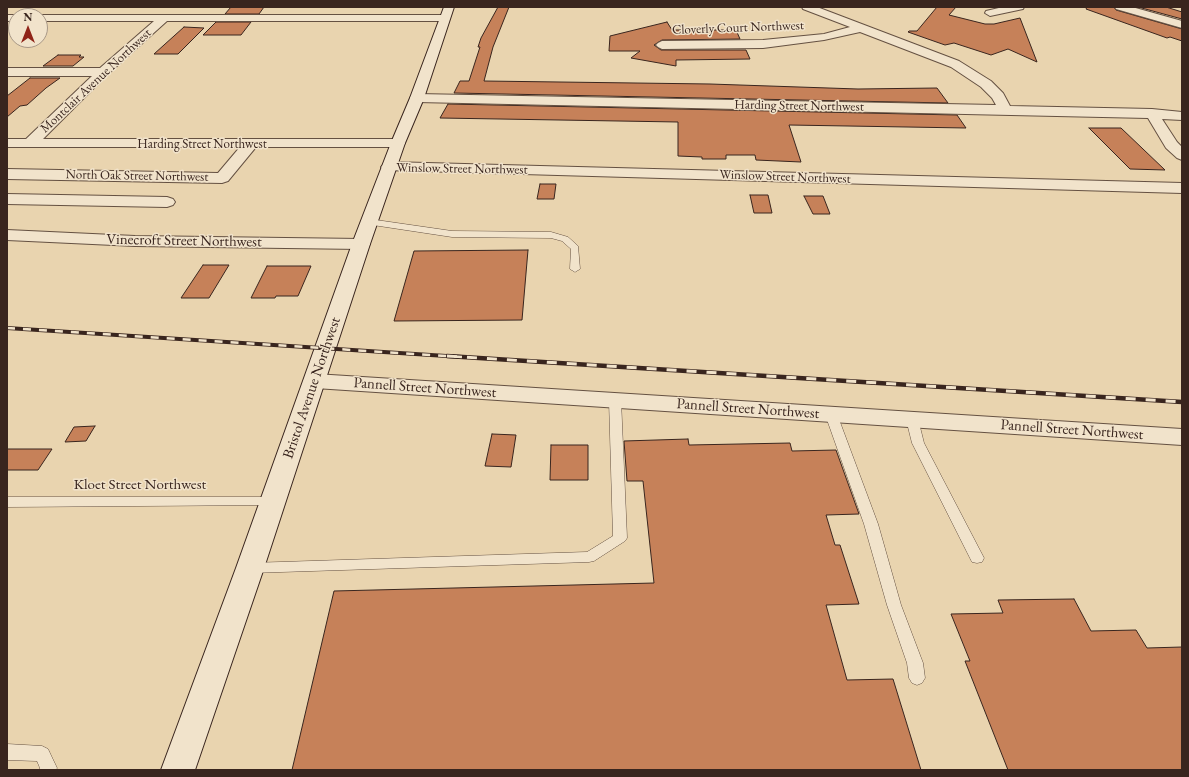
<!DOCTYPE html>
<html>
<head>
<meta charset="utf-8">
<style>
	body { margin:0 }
	#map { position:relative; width:1189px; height:777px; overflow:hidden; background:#e9d4af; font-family:"EB Garamond",serif }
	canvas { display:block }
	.frame { position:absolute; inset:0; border:8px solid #39251e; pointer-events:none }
	.north { position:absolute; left:8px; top:8px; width:40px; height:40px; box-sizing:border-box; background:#f1e3cb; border:1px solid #a79786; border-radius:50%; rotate:0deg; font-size:11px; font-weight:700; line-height:16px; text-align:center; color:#39251e }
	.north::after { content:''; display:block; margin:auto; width:14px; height:18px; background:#8f2418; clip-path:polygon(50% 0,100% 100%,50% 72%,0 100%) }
</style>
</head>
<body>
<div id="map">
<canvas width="1189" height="777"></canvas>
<div class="frame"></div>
<div class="north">N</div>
</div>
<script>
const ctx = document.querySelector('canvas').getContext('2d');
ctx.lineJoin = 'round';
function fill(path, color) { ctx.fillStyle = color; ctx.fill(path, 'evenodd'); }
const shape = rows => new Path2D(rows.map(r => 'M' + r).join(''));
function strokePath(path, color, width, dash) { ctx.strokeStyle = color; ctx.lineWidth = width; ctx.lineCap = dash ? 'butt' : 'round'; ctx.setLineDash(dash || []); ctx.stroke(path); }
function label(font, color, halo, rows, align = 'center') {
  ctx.font = font + ' "EB Garamond",serif'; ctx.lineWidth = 3; ctx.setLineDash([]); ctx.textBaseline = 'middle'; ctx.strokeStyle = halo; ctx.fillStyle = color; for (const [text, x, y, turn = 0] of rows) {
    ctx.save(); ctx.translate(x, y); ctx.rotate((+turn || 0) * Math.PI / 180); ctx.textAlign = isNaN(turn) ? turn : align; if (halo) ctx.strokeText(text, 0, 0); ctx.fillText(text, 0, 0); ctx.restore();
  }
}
const building = shape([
	[231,7,264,7,259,14,225,14,231,7],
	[498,7,509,7,493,47,484,81,710,84,858,89,937,88,948,103,454,93,460,81,469,81,480,47,478,47,481,38,498,7],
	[937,7,956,7,949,15,985,24,994,24,1020,18,1037,62,1008,49,991,55,954,43,945,45,908,32,909,31,917,31,937,7],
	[1087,7,1114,7,1116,10,1182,29,1182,41,1170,37,1167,38,1086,9,1087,7],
	[1138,7,1166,7,1182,12,1182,19,1138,7],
	[216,22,251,22,241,35,203,35,216,22],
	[667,22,672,30,736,30,740,39,662,40,654,45,661,50,746,50,750,59,676,60,676,66,631,58,640,51,609,51,610,36,667,22],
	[184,27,204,28,178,54,154,54,184,27],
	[58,55,81,55,79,57,84,57,73,66,43,66,58,55],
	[30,78,60,78,46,88,27,105,20,106,7,117,7,96,30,78],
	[448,104,957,115,966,128,789,125,801,162,756,160,755,155,726,155,726,159,702,159,702,157,678,156,678,122,440,118,448,104],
	[1089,128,1121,128,1165,170,1130,169,1089,128],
	[540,184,556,184,554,199,537,199,540,184],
	[750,195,768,195,772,213,754,213,750,195],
	[804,196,823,196,830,214,813,214,804,196],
	[528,250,522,320,394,321,414,251,528,250],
	[203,265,229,265,209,298,181,298,203,265],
	[267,266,311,266,298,296,276,296,275,298,251,298,267,266],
	[95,426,86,441,65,442,74,427,95,426],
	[492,434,516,435,511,467,485,466,492,434],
	[688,439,689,445,790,443,792,451,836,450,859,514,826,515,835,545,840,545,859,604,826,605,847,680,893,679,921,770,292,770,334,591,654,583,643,481,627,481,624,441,688,439],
	[551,445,588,445,588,480,550,480,551,445],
	[7,449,52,449,38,470,7,470,7,449],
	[1074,599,1091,631,1136,630,1147,648,1182,647,1182,770,1008,770,965,661,970,661,951,614,1003,613,998,600,1074,599]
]);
const lane = shape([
	[369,219,452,231,551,232,568,237,578,246,580,269,575,272,570,269,571,249,562,241,551,238,452,237,366,224,365,222,369,219],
	[615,397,619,398,621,400,627,538,625,541,594,561,589,562,250,573,245,572,243,568,245,564,250,563,587,552,613,536,609,400,611,398,615,397],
	[831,410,835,411,837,414,878,524,901,605,923,663,925,678,922,683,917,685,912,683,909,678,907,663,887,605,864,524,825,414,827,411,831,410],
	[912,415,916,416,918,419,924,443,984,558,982,562,977,563,972,562,912,443,906,419,908,416,912,415],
	[7,497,272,497,276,498,278,501,276,504,272,505,7,507,7,497],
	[7,744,42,746,48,749,57,768,56,770,40,770,40,768,37,761,7,760,7,744]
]);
const street = shape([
	[802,7,817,7,959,61,991,81,1003,93,1010,106,1152,109,1182,112,1182,120,1162,119,1177,142,1182,147,1182,160,1177,158,1166,148,1148,118,417,102,412,101,410,98,412,95,417,94,996,105,992,98,981,87,951,67,860,32,824,40,763,48,662,49,658,47,656,45,658,43,662,41,763,40,824,34,850,27,803,9,802,7],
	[1003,7,1024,7,1023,9,990,16,985,13,986,11,1003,7],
	[1115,7,1132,7,1182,21,1182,28,1116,9,1115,7],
	[7,15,16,15,20,16,16,16,16,21,7,21,7,15],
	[40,15,445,15,450,18,445,21,167,21,107,75,43,139,398,139,403,140,405,143,403,146,398,147,256,147,228,181,222,183,7,179,7,169,218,173,240,147,7,147,7,139,26,139,92,76,7,76,7,68,100,68,154,21,40,21,40,16,36,16,40,15],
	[389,162,1182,183,1182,193,384,170,381,167,384,164,389,162],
	[7,194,167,197,173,199,175,202,173,205,167,207,7,204,7,194],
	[7,230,135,236,361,239,367,240,370,244,367,248,361,249,135,246,7,240,7,230],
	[315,374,1182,429,1182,445,315,388,307,386,304,381,307,376,315,374]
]);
const secondary = shape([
	[444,7,454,7,424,98,405,143,370,244,264,568,195,770,161,770,236,568,352,244,391,143,410,98,444,7]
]);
const railFar1 = shape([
	[7,328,462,357]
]);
const rail = shape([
	[447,356,1182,402]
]);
const farStreetnames = [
	["Cloverly Court Northwest",738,28,-2],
	["Montclair Avenue Northwest",96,81,-43],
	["Harding Street Northwest",799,106,1],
	["Harding Street Northwest",202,144],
	["Winslow Street Northwest",462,169,1],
	["North Oak Street Northwest",137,176,1],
	["Winslow Street Northwest",785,177,2]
];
const streetNames = [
	["Vinecroft Street Northwest",184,241,1],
	["Bristol Avenue Northwest",312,388,-71],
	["Pannell Street Northwest",425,388,4],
	["Pannell Street Northwest",748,409,4],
	["Pannell Street Northwest",1072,430,4],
	["Kloet Street Northwest",140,485]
];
fill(building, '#c68159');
strokePath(building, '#39251e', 1);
strokePath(lane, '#655142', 1);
strokePath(street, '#655142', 2);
strokePath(secondary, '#39251e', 2);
fill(lane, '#f1e3cb');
fill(street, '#f1e3cb');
fill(secondary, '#f1e3cb');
strokePath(railFar1, '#39251e', 4);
strokePath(rail, '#39251e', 4.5);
strokePath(railFar1, '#f1e3cb', 2.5, [8]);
strokePath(rail, '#f1e3cb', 3, [10]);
label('13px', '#39251e', '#f1e3cb', farStreetnames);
label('15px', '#39251e', '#f1e3cb', streetNames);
</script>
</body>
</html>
